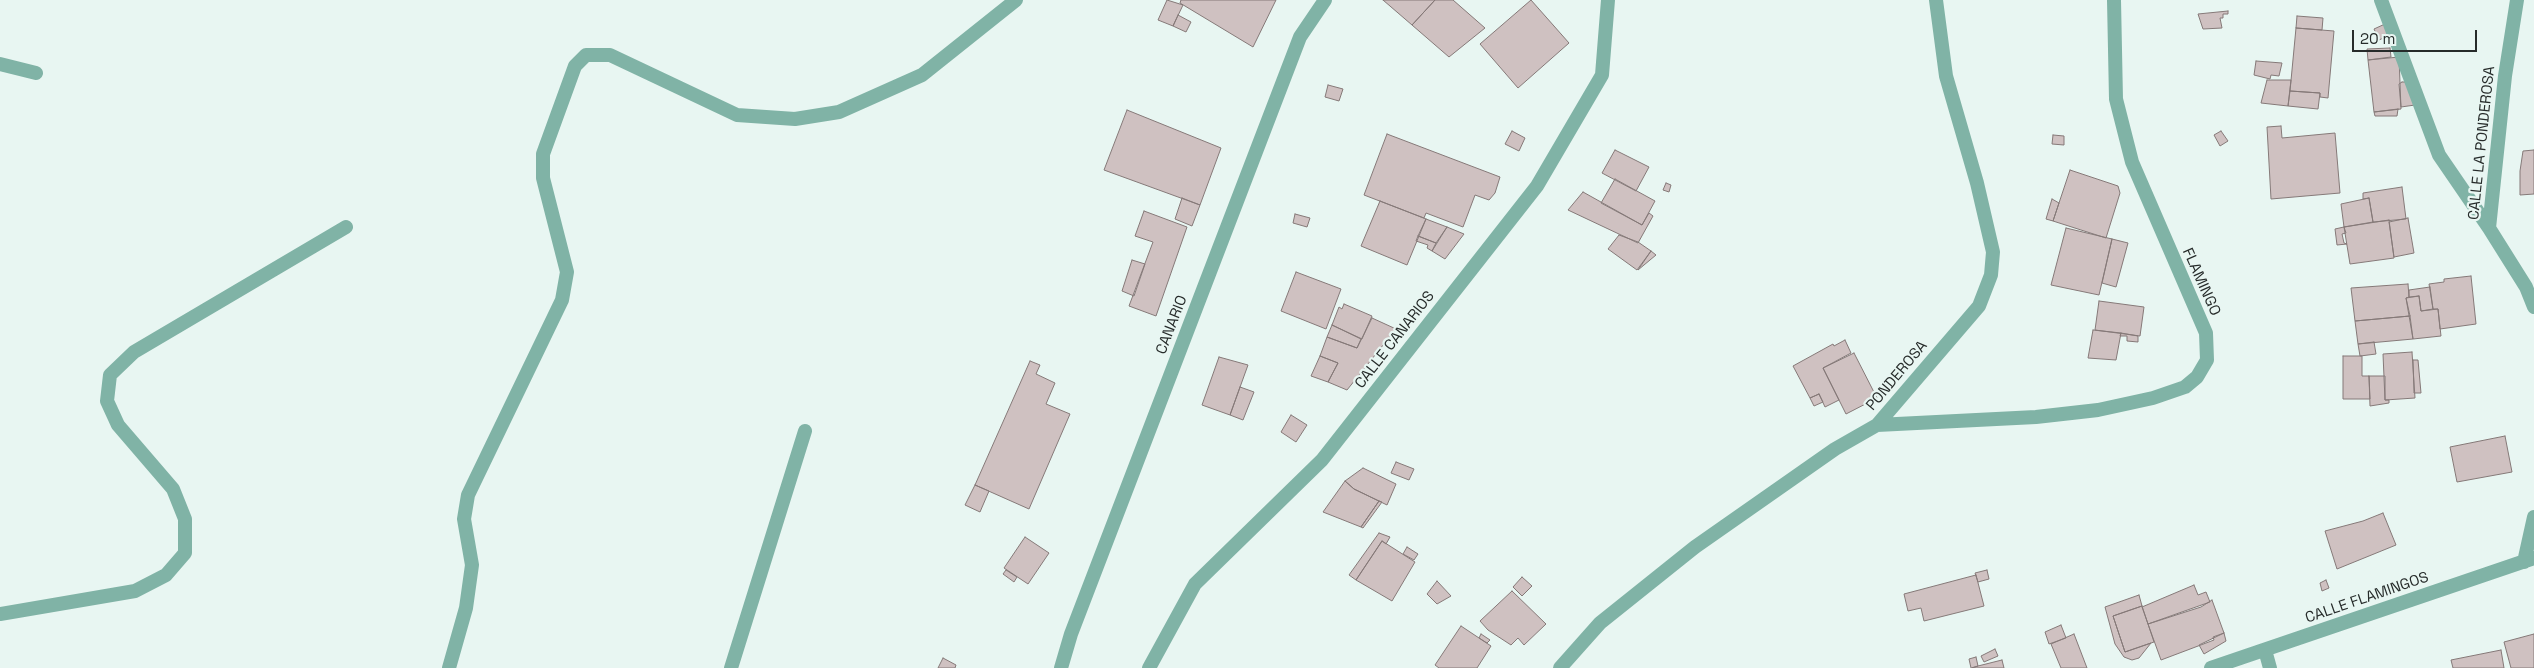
<!DOCTYPE html>
<html>
<head>
<meta charset="utf-8">
<style>
	body { margin:0 }
	#map { position:relative; width:2534px; height:668px; overflow:hidden; background:#e8f6f2; font-family:"Space Grotesk",sans-serif }
	canvas { display:block }
	.scale { position:absolute; left:2352px; top:30px; width:125px; height:22px; box-sizing:border-box; border:2px solid #262b2a; border-top:0; padding-left:6px; font-size:15px; line-height:18px; white-space:nowrap; color:#262b2a; -webkit-text-stroke:4px #e8f6f2; paint-order:stroke }
</style>
</head>
<body>
<div id="map">
<canvas width="2534" height="668"></canvas>
<div class="scale">20 m</div>
</div>
<script>
const ctx = document.querySelector('canvas').getContext('2d');
ctx.lineJoin = 'round';
function fill(path, color) { ctx.fillStyle = color; ctx.fill(path, 'evenodd'); }
const shape = rows => new Path2D(rows.map(r => 'M' + r).join(''));
function strokePath(path, color, width, dash) { ctx.strokeStyle = color; ctx.lineWidth = width; ctx.lineCap = dash ? 'butt' : 'round'; ctx.setLineDash(dash || []); ctx.stroke(path); }
function label(font, color, halo, rows, align = 'center') {
  ctx.font = font + ' "Space Grotesk",sans-serif'; ctx.lineWidth = 4.5; ctx.setLineDash([]); ctx.textBaseline = 'middle'; ctx.strokeStyle = halo; ctx.fillStyle = color; for (const [text, x, y, turn = 0] of rows) {
    ctx.save(); ctx.translate(x, y); ctx.rotate((+turn || 0) * Math.PI / 180); ctx.textAlign = isNaN(turn) ? turn : align; if (halo) ctx.strokeText(text, 0, 0); ctx.fillText(text, 0, 0); ctx.restore();
  }
}
const building = shape([
	[1167,0,1183,5,1173,26,1158,20,1167,0],
	[1181,0,1276,0,1253,47,1180,3,1181,0],
	[1383,0,1435,0,1412,25,1383,0],
	[1435,0,1453,0,1485,28,1449,57,1412,25,1435,0],
	[1531,0,1569,43,1518,88,1480,44,1531,0],
	[2228,11,2228,14,2223,14,2223,18,2220,18,2222,28,2203,29,2198,14,2228,11],
	[1178,15,1191,22,1186,32,1173,26,1178,15],
	[2297,16,2323,18,2322,30,2296,28,2297,16],
	[2385,24,2390,35,2379,40,2374,29,2385,24],
	[2296,28,2334,31,2328,98,2320,97,2320,93,2290,91,2296,28],
	[2390,48,2391,57,2368,60,2367,49,2390,48],
	[2399,57,2401,109,2374,112,2368,60,2399,57],
	[2256,61,2282,63,2279,76,2271,75,2270,79,2254,75,2256,61],
	[2267,80,2291,80,2288,106,2261,103,2267,80],
	[2402,82,2411,82,2415,105,2401,107,2399,84,2402,82],
	[1328,85,1343,89,1339,101,1325,97,1328,85],
	[2290,91,2320,93,2318,109,2288,106,2290,91],
	[2398,109,2397,116,2375,116,2374,112,2398,109],
	[1127,110,1221,148,1200,205,1104,170,1127,110],
	[2281,126,2282,138,2335,133,2340,193,2271,199,2267,127,2281,126],
	[1512,131,1525,138,1519,151,1505,144,1512,131],
	[2221,131,2228,141,2220,146,2214,135,2221,131],
	[1387,134,1500,177,1495,193,1489,200,1475,195,1463,227,1426,213,1424,218,1364,195,1387,134],
	[2053,135,2064,136,2064,145,2052,144,2053,135],
	[1615,150,1649,167,1636,191,1602,173,1615,150],
	[2534,150,2534,194,2520,195,2520,171,2523,151,2534,150],
	[2070,170,2118,186,2120,193,2106,238,2053,221,2070,170],
	[1615,179,1655,201,1642,225,1601,203,1615,179],
	[1666,183,1671,185,1669,192,1663,190,1666,183],
	[2402,187,2406,219,2373,222,2369,198,2363,199,2363,193,2402,187],
	[1583,192,1642,225,1649,213,1653,216,1638,243,1568,210,1583,192],
	[1182,198,1200,205,1192,226,1175,219,1182,198],
	[2369,198,2373,222,2344,227,2341,204,2369,198],
	[2052,199,2059,203,2053,221,2046,219,2052,199],
	[1380,201,1426,219,1407,265,1361,246,1380,201],
	[1144,211,1187,227,1156,316,1129,306,1153,242,1135,236,1144,211],
	[1295,214,1310,218,1307,227,1293,223,1295,214],
	[2408,218,2414,253,2394,257,2389,222,2408,218],
	[1426,219,1447,227,1436,243,1418,236,1426,219],
	[2389,220,2394,258,2350,264,2344,227,2389,220],
	[1447,227,1464,234,1445,259,1432,251,1447,227],
	[2344,227,2346,233,2342,234,2344,243,2347,244,2337,245,2335,229,2344,227],
	[2066,228,2112,239,2099,295,2051,285,2066,228],
	[1619,235,1638,242,1651,251,1637,270,1608,249,1619,235],
	[1418,236,1436,243,1432,251,1427,248,1428,245,1416,241,1418,236],
	[2112,239,2128,243,2116,287,2102,283,2112,239],
	[1651,251,1656,255,1638,270,1651,251],
	[1132,260,1145,264,1134,296,1122,291,1132,260],
	[1296,272,1341,289,1326,329,1281,311,1296,272],
	[2471,276,2476,324,2440,329,2438,309,2433,309,2429,284,2444,282,2444,279,2471,276],
	[2408,284,2409,297,2406,298,2410,316,2355,321,2351,288,2408,284],
	[2430,287,2433,309,2421,311,2419,296,2409,297,2409,290,2430,287],
	[2419,296,2421,311,2438,309,2441,336,2413,339,2406,298,2419,296],
	[2099,301,2144,307,2140,336,2095,330,2099,301],
	[1344,304,1372,316,1362,339,1332,325,1339,307,1342,309,1344,304],
	[2410,316,2413,339,2358,344,2355,321,2410,316],
	[1372,318,1396,329,1347,390,1328,382,1338,363,1320,356,1327,337,1357,348,1372,318],
	[1332,325,1361,339,1357,348,1327,337,1332,325],
	[2093,330,2121,333,2116,360,2088,358,2093,330],
	[2121,333,2138,336,2138,342,2127,341,2127,336,2120,336,2121,333],
	[1845,340,1851,353,1823,368,1839,400,1825,407,1819,394,1810,398,1793,366,1833,344,1834,346,1845,340],
	[2374,342,2376,354,2360,356,2358,344,2374,342],
	[2412,352,2415,398,2385,400,2383,354,2412,352],
	[1854,353,1877,398,1846,414,1823,368,1854,353],
	[1320,356,1338,363,1328,382,1311,376,1320,356],
	[2343,356,2362,356,2362,376,2369,376,2370,399,2343,399,2343,356],
	[1219,357,1248,365,1230,415,1202,405,1219,357],
	[2413,360,2418,360,2421,393,2414,393,2413,360],
	[1030,361,1040,365,1036,374,1055,383,1046,404,1070,414,1029,509,975,485,1030,361],
	[2369,376,2385,376,2385,400,2389,400,2389,403,2370,406,2369,376],
	[1240,387,1254,392,1243,420,1230,415,1240,387],
	[1819,394,1823,402,1814,406,1810,398,1819,394],
	[1291,415,1307,425,1296,442,1281,432,1291,415],
	[2505,436,2512,472,2457,482,2450,447,2505,436],
	[1396,462,1414,469,1409,480,1391,473,1396,462],
	[1363,468,1396,484,1387,505,1354,489,1345,481,1363,468],
	[1345,481,1354,489,1379,501,1361,527,1323,512,1345,481],
	[975,485,989,491,980,512,965,505,975,485],
	[1379,501,1382,502,1363,528,1361,527,1379,501],
	[2383,513,2396,545,2337,569,2325,531,2363,521,2383,513],
	[1379,533,1390,537,1386,544,1382,541,1356,580,1349,575,1379,533],
	[1025,537,1049,553,1028,584,1004,568,1025,537],
	[1382,541,1415,562,1392,601,1356,580,1382,541],
	[1407,547,1418,554,1414,560,1403,554,1407,547],
	[1006,570,1017,577,1014,582,1003,574,1006,570],
	[1987,570,1989,579,1978,582,1975,573,1987,570],
	[1976,575,1984,606,1924,621,1921,608,1908,611,1904,594,1976,575],
	[1522,577,1532,586,1522,596,1513,587,1522,577],
	[2326,580,2329,588,2322,591,2320,583,2326,580],
	[1437,581,1451,596,1437,604,1427,594,1437,581],
	[2194,585,2198,595,2206,592,2210,602,2148,624,2142,607,2194,585],
	[1512,591,1546,624,1524,645,1518,638,1511,645,1488,630,1480,621,1512,591],
	[2139,595,2142,606,2113,616,2125,652,2151,643,2139,658,2132,660,2124,657,2115,644,2105,607,2139,595],
	[2212,600,2224,633,2213,637,2214,640,2161,660,2148,624,2201,607,2212,600],
	[2142,606,2154,642,2125,652,2113,616,2142,606],
	[2061,625,2066,638,2049,644,2045,632,2061,625],
	[1461,626,1491,646,1477,668,1439,668,1435,665,1461,626],
	[2224,633,2226,641,2204,654,2199,645,2224,633],
	[1481,634,1490,640,1487,643,1479,638,1481,634],
	[2074,634,2087,668,2061,668,2051,644,2074,634],
	[2534,634,2534,668,2511,668,2504,642,2534,634],
	[1995,649,1998,656,1984,662,1981,656,1995,649],
	[2501,650,2504,668,2453,668,2451,660,2501,650],
	[1976,657,1978,666,1971,668,1969,659,1976,657],
	[943,658,956,665,955,668,938,668,943,658],
	[2002,660,2004,668,1972,668,1978,666,2002,660]
]);
const minor = shape([
	[2381,0,2439,155,2489,228],
	[2517,0,2505,76,2489,228,2526,287,2534,307],
	[0,64,36,73],
	[1877,425,2036,417,2098,410,2153,398,2185,387,2197,377,2207,360,2206,333,2132,162,2116,99,2114,0],
	[2524,562,2534,517],
	[0,614,135,591,166,575,185,553,185,519,173,489,118,425,107,401,110,375,134,352,346,227],
	[2265,650,2270,668],
	[449,668,466,608,472,565,464,519,468,495,562,300,567,272,543,178,543,154,575,66,586,55,610,55,737,115,795,119,839,112,922,75,1016,0],
	[731,668,805,431],
	[1061,668,1071,634,1300,37,1325,0],
	[1149,668,1195,584,1322,460,1537,186,1602,75,1608,0],
	[1560,668,1600,623,1695,547,1835,449,1877,425,1979,306,1991,275,1993,252,1977,183,1946,76,1936,0],
	[2211,668,2534,558]
]);
const streetNames = [
	["CALLE LA PONDEROSA",2482,143,-84],
	["FLAMINGO",2201,282,66],
	["CANARIO",1172,325,-69],
	["CALLE CANARIOS",1395,340,-52],
	["PONDEROSA",1897,376,-50],
	["CALLE FLAMINGOS",2367,598,-19]
];
fill(building, '#cfc1c1');
strokePath(building, '#857978', 1);
strokePath(minor, '#80b3a6', 14);
label('15px', '#262b2a', '#e8f6f2', streetNames);
</script>
</body>
</html>
